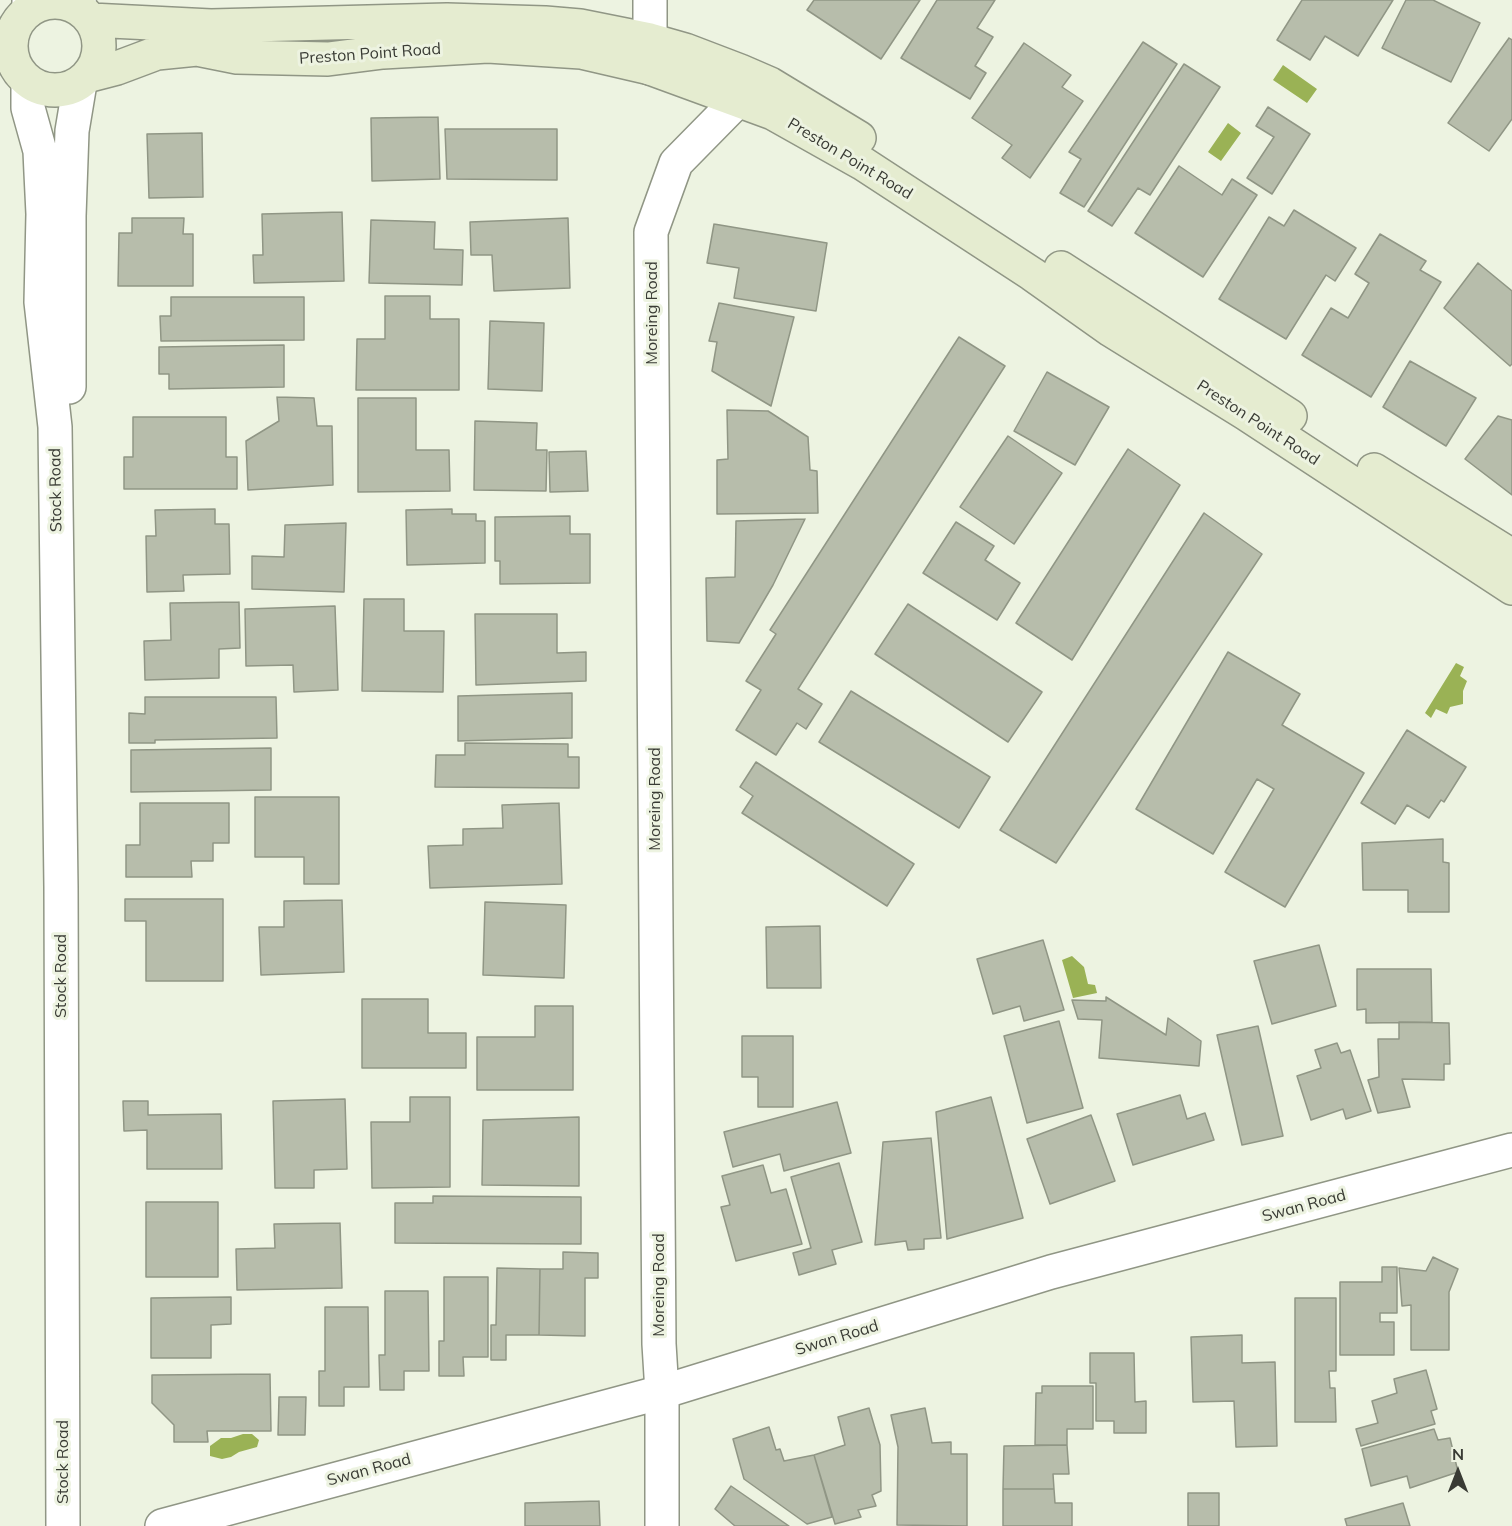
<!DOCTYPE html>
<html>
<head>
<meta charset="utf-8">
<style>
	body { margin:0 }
	#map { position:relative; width:1512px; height:1526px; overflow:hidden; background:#edf3e1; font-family:Mulish,sans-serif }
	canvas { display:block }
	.north { position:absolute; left:1428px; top:1442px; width:60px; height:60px; -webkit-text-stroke:4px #edf3e1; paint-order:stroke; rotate:0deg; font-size:16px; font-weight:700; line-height:24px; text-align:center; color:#393b34 }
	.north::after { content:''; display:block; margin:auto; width:21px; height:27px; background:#393b34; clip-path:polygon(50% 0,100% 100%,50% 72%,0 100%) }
</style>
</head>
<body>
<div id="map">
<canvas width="1512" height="1526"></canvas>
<div class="north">N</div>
</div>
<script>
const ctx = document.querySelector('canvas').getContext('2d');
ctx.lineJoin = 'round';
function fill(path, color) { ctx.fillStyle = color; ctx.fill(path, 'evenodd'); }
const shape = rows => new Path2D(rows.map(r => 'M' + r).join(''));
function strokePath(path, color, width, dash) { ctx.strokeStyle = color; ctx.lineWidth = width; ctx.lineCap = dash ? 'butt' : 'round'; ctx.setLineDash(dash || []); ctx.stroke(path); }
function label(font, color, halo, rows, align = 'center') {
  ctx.font = font + ' Mulish,sans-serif'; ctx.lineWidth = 6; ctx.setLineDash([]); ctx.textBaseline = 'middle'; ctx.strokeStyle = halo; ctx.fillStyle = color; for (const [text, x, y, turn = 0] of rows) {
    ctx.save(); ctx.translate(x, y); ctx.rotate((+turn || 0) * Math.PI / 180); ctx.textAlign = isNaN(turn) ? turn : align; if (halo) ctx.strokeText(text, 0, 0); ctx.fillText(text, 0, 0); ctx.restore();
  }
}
const water = shape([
	[1283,65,1317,89,1307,103,1273,80],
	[1228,123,1241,133,1221,161,1208,152],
	[1456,663,1464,667,1460,676,1467,681,1463,691,1463,704,1450,707,1447,714,1436,709,1431,718,1425,713],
	[1072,956,1084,967,1088,984,1095,985,1097,993,1073,998,1062,960],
	[243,1434,252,1434,259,1440,257,1447,239,1452,231,1457,222,1459,210,1456,210,1446,221,1438,231,1438]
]);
const building = shape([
	[814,0,920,0,881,59,807,10,814,0],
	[937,0,995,0,977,28,993,37,975,66,986,73,970,99,901,58,937,0],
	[1302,0,1393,0,1358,56,1325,36,1310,60,1277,40,1302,0],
	[1406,0,1433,0,1480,23,1451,82,1382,48,1406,0],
	[1509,38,1512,40,1512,119,1489,151,1448,123,1509,38],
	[1143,42,1177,64,1084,207,1060,193,1081,159,1069,152,1143,42],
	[1024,43,1071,75,1062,87,1083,101,1030,178,1002,158,1012,145,972,118,1024,43],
	[1184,64,1220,87,1150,195,1138,188,1112,226,1088,211,1184,64],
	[1268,107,1310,134,1272,194,1247,178,1274,137,1256,126,1268,107],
	[438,117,440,179,372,181,371,118,438,117],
	[445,129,557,129,557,180,447,179,445,129],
	[202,133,203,197,149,198,147,134,202,133],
	[1179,166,1222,195,1232,179,1257,195,1203,277,1135,233,1179,166],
	[1294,210,1356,248,1335,281,1326,275,1286,339,1219,299,1269,217,1284,226,1294,210],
	[342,212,344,281,254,283,253,255,263,255,262,214,342,212],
	[132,218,184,218,183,234,193,234,193,286,118,286,119,233,132,233,132,218],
	[568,218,570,288,494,291,492,255,471,255,470,222,568,218],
	[371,220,435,222,434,249,463,250,462,285,369,283,371,220],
	[714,224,827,243,816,311,734,298,739,268,707,263,714,224],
	[1380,234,1426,261,1420,270,1441,282,1371,397,1302,355,1331,308,1348,318,1369,283,1355,274,1380,234],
	[1478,263,1512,291,1512,364,1510,366,1444,308,1478,263],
	[385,296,430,296,430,319,459,319,459,390,356,390,357,339,385,339,385,296],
	[171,297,304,297,304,340,161,341,160,316,171,316,171,297],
	[719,303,794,317,771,406,712,371,717,342,709,341,719,303],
	[490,321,544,323,542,391,488,389,490,321],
	[959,337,1005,366,798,689,822,704,806,729,797,723,776,755,736,730,761,690,746,681,776,634,770,630,959,337],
	[284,345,284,387,169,389,169,374,159,374,159,347,284,345],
	[1410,361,1476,398,1446,446,1383,407,1410,361],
	[1047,372,1109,407,1075,465,1014,431,1047,372],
	[277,397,314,398,317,426,332,426,333,485,248,490,246,441,279,421,277,397],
	[358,398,416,398,416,450,449,450,450,491,358,492,358,398],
	[727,410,768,411,808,437,810,470,817,471,818,513,717,514,717,460,728,459,727,410],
	[1498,416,1512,420,1512,495,1465,459,1498,416],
	[133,417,226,417,226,457,237,457,237,489,124,489,124,457,133,457,133,417],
	[475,421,537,423,536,450,547,450,546,491,474,490,475,421],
	[1008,436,1062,473,1014,544,960,507,1008,436],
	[1128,449,1180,485,1072,660,1016,623,1128,449],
	[586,451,588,491,550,492,549,452,586,451],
	[215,509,215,524,229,524,230,574,183,575,184,591,147,592,146,536,156,536,155,510,215,509],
	[452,509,452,514,476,514,476,521,485,521,485,563,407,565,406,510,452,509],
	[1204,513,1262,554,1056,863,1000,830,1204,513],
	[570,516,570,534,590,534,590,583,500,584,500,561,495,561,495,517,570,516],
	[805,519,773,585,739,643,707,641,706,578,735,577,736,521,805,519],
	[956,522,994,546,985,560,1020,583,997,620,923,573,956,522],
	[346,523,344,592,252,589,252,556,284,557,285,525,346,523],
	[364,599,404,599,404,631,444,631,443,692,362,691,364,599],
	[239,602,240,648,219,649,219,678,145,680,144,641,171,640,170,603,239,602],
	[908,604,1042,692,1008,742,875,654,908,604],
	[335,606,338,690,294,692,293,665,246,666,245,609,335,606],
	[475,614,557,614,557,653,586,652,586,681,476,685,475,614],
	[1228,652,1300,694,1282,725,1364,773,1285,907,1225,872,1274,789,1257,779,1213,854,1136,809,1228,652],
	[851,691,990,777,959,828,819,742,851,691],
	[572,693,572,738,458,741,458,696,572,693],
	[145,697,276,697,277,738,155,740,155,743,129,743,129,713,145,714,145,697],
	[1407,730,1466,767,1444,802,1441,800,1429,818,1407,805,1395,824,1361,803,1407,730],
	[465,743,568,744,568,757,579,757,579,788,435,787,436,755,465,755,465,743],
	[271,748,271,790,131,792,131,750,271,748],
	[756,762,914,864,887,906,742,813,753,796,740,787,756,762],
	[255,797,339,797,339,884,304,884,304,857,255,857,255,797],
	[140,803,229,803,229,843,213,843,213,861,191,861,192,877,126,877,126,845,140,845,140,803],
	[559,803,562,884,430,888,428,846,463,845,463,829,503,828,502,805,559,803],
	[1443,839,1443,862,1449,863,1449,912,1408,912,1408,890,1363,890,1362,843,1443,839],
	[125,899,223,899,223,981,146,981,146,921,125,921,125,899],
	[342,900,344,972,261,975,259,927,284,927,284,901,342,900],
	[485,902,566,905,564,978,483,975,485,902],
	[820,926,821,988,767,988,766,927,820,926],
	[1043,940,1064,1010,1024,1021,1020,1006,993,1014,977,959,1043,940],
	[1319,945,1336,1006,1272,1024,1254,961,1319,945],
	[1357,969,1431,969,1432,1022,1366,1023,1366,1009,1357,1010,1357,969],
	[1106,997,1166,1035,1168,1018,1201,1041,1199,1066,1099,1058,1102,1020,1078,1019,1072,1000,1106,1001,1106,997],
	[362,999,428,999,428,1033,466,1033,466,1068,362,1068,362,999],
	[535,1006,573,1006,573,1090,477,1090,477,1037,535,1037,535,1006],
	[1059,1021,1083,1108,1027,1123,1004,1036,1059,1021],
	[1399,1022,1449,1023,1450,1064,1444,1064,1444,1080,1402,1079,1410,1107,1378,1113,1368,1080,1379,1077,1378,1039,1399,1039,1399,1022],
	[1258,1026,1283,1136,1242,1145,1217,1035,1258,1026],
	[742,1036,793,1036,793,1107,758,1107,758,1077,742,1077,742,1036],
	[1337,1043,1341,1053,1350,1050,1371,1111,1346,1119,1343,1109,1311,1120,1297,1076,1321,1068,1315,1050,1337,1043],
	[1180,1095,1187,1119,1205,1113,1214,1140,1133,1165,1117,1114,1180,1095],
	[410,1097,450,1097,450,1187,372,1188,371,1122,410,1122,410,1097],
	[991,1097,1023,1218,947,1239,936,1112,991,1097],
	[345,1099,347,1169,314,1170,314,1188,275,1188,273,1101,345,1099],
	[123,1101,148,1101,148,1115,221,1114,222,1169,147,1169,147,1130,124,1131,123,1101],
	[837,1102,851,1153,784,1171,780,1154,733,1167,724,1132,837,1102],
	[1091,1115,1115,1181,1050,1204,1027,1139,1091,1115],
	[579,1117,579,1186,482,1185,483,1120,579,1117],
	[931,1138,941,1238,924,1239,924,1249,908,1250,906,1241,875,1245,883,1142,931,1138],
	[839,1163,862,1242,832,1250,836,1264,799,1275,793,1253,811,1248,791,1177,839,1163],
	[763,1165,771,1193,786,1189,802,1244,736,1261,721,1207,730,1205,722,1176,763,1165],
	[433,1196,581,1197,581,1244,395,1243,395,1203,433,1203,433,1196],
	[146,1202,218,1202,218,1277,146,1277,146,1202],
	[340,1223,342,1288,237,1290,236,1249,275,1248,274,1224,340,1223],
	[563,1252,598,1253,598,1278,585,1278,585,1336,539,1335,540,1269,563,1269,563,1252],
	[1433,1257,1458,1269,1449,1292,1449,1350,1411,1350,1411,1305,1402,1306,1399,1268,1426,1271,1433,1257],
	[1382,1267,1397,1267,1397,1313,1380,1313,1380,1322,1394,1322,1394,1355,1340,1355,1340,1282,1382,1282,1382,1267],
	[497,1268,540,1269,539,1335,506,1335,506,1360,491,1360,491,1325,496,1325,497,1268],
	[444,1277,488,1277,488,1357,463,1357,464,1376,439,1376,439,1341,444,1341,444,1277],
	[385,1291,428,1291,429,1371,404,1371,404,1390,380,1390,379,1355,385,1355,385,1291],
	[231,1297,231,1324,211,1325,211,1358,151,1358,151,1298,231,1297],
	[1295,1298,1336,1298,1336,1371,1329,1371,1330,1388,1335,1388,1336,1422,1295,1422,1295,1298],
	[325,1307,368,1307,369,1387,344,1387,344,1406,319,1406,319,1371,325,1371,325,1307],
	[1242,1335,1242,1363,1275,1362,1277,1446,1236,1447,1234,1401,1193,1402,1191,1337,1242,1335],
	[1090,1353,1134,1353,1135,1402,1146,1401,1146,1433,1114,1433,1114,1421,1096,1421,1096,1383,1090,1383,1090,1353],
	[1426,1370,1437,1409,1431,1411,1435,1424,1361,1446,1356,1429,1378,1423,1372,1401,1397,1393,1394,1379,1426,1370],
	[270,1374,271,1431,207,1431,208,1442,174,1442,174,1425,152,1403,152,1375,270,1374],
	[1042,1386,1093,1386,1093,1429,1067,1429,1067,1445,1035,1445,1036,1393,1042,1393,1042,1386],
	[279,1397,306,1397,305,1435,278,1435,279,1397],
	[869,1408,880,1445,881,1491,872,1495,876,1506,858,1510,861,1517,835,1524,814,1455,845,1445,838,1417,869,1408],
	[925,1408,932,1443,951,1442,951,1454,967,1454,967,1526,897,1525,898,1447,891,1415,925,1408],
	[769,1427,776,1450,780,1449,784,1461,814,1455,832,1517,807,1524,744,1479,733,1439,769,1427],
	[1434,1429,1438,1440,1450,1438,1458,1472,1410,1488,1407,1476,1371,1486,1362,1449,1434,1429],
	[1067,1445,1069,1474,1053,1474,1054,1489,1003,1489,1004,1446,1067,1445],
	[731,1486,789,1526,735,1526,715,1509,731,1486],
	[1003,1489,1054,1489,1055,1503,1072,1503,1072,1526,1003,1526,1003,1489],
	[1188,1493,1219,1493,1219,1526,1188,1526,1188,1493],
	[599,1501,600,1526,525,1526,525,1503,599,1501],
	[1403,1503,1410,1526,1347,1526,1345,1519,1403,1503]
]);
const minor = shape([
	[650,0,650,68],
	[662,1526,662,1392,659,1344,651,232,676,163,737,101]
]);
const tertiary = shape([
	[29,0,29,10],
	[79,0,80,9],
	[28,82,28,108,40,151,41,173,43,214,41,302,55,427,61,887,63,1526],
	[69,387,69,216,72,131,80,83],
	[162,1526,662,1392,1051,1272,1512,1150]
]);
const secondary = shape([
	'11 46a44 44 0 1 1 88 0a44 44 0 1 1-88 0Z',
	[91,20,211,26,447,20,545,23,580,26,650,40,685,50,740,71,770,84,859,138],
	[90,75,117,68,157,53,197,49,237,57,328,59,383,52,488,46,581,52,650,68,773,113,862,163,1032,274,1111,330,1245,413,1512,588],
	[1061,268,1290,416],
	[1374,470,1512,556]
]);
const streetNames = [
	["Preston Point Road",370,54,-4],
	["Preston Point Road",850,159,31],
	["Moreing Road",652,313,-90],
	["Preston Point Road",1258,423,33],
	["Stock Road",56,490,-91],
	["Moreing Road",655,799,-90],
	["Stock Road",61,976,-90],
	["Swan Road",1304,1206,-15],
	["Moreing Road",659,1285,-90],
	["Swan Road",837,1338,-17],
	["Stock Road",63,1462,-90],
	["Swan Road",369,1470,-15]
];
fill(water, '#9ab255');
fill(building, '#b7bdab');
strokePath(building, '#909685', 1.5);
strokePath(minor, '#909685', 36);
strokePath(tertiary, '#909685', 36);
strokePath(secondary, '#909685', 36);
strokePath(minor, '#fff', 33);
strokePath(tertiary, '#fff', 33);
strokePath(secondary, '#e5ecd0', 33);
label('16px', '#393b34', '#edf3e1', streetNames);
</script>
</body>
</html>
